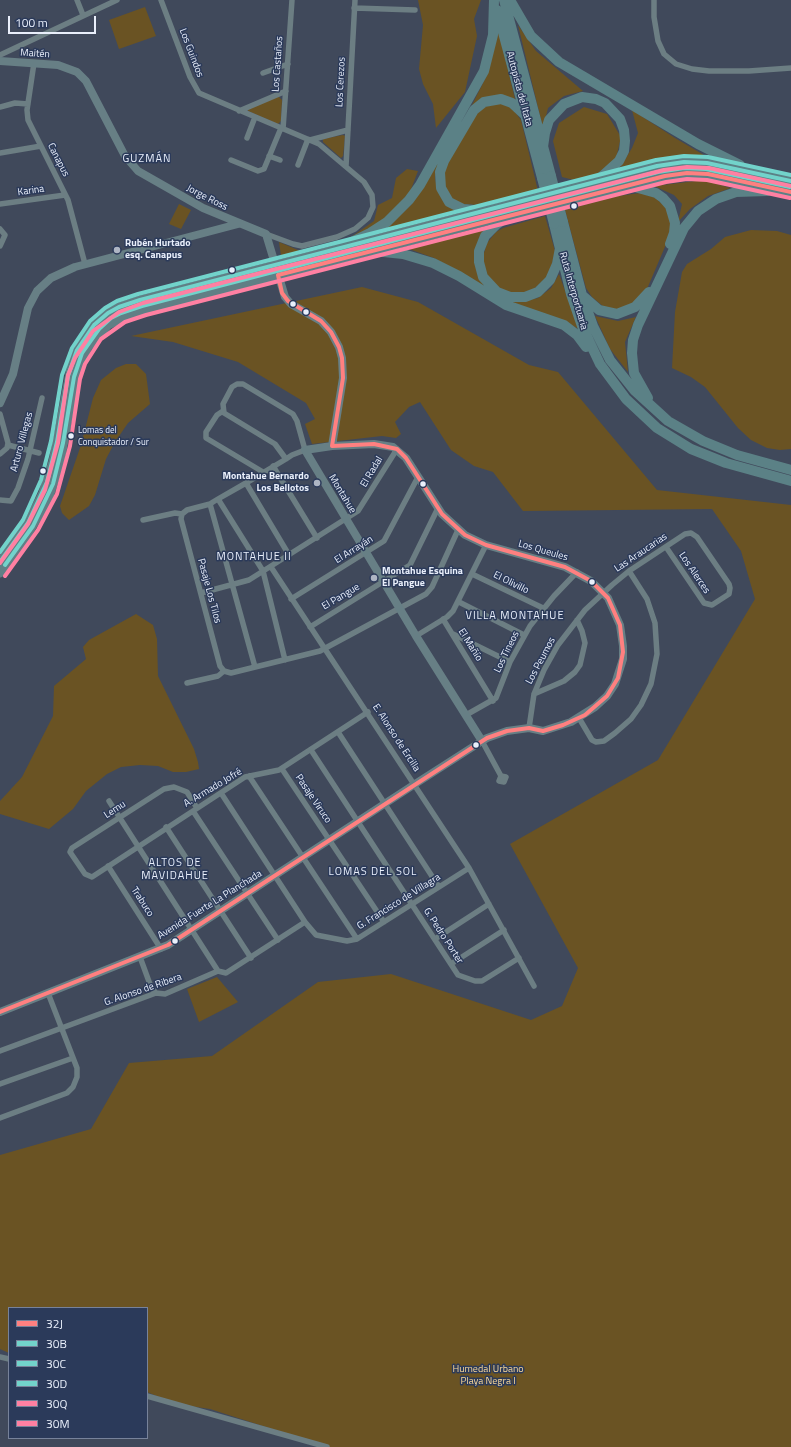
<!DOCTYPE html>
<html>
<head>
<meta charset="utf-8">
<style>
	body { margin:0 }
	#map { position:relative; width:791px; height:1447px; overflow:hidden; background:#40495b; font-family:"Titillium Web",sans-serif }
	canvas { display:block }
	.legend { position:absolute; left:8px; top:1307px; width:140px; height:132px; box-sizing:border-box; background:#2b3a5a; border:1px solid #77829a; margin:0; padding:5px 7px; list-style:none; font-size:12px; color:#e9effb }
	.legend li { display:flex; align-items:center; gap:8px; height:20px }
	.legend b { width:20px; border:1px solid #77829a }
	.scale { position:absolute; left:8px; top:16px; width:88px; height:18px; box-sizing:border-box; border:2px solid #e9effb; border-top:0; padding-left:5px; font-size:12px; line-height:14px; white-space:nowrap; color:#e9effb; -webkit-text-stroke:3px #2b3a5a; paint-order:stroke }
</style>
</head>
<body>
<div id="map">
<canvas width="791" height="1447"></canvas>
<ul class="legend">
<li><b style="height:5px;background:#ff8080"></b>32J</li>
<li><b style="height:5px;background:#72d3cb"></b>30B</li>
<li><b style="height:5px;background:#72d3cb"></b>30C</li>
<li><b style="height:5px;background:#72d3cb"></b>30D</li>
<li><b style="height:5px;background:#ff80a2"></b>30Q</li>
<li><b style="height:5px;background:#ff80a2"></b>30M</li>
</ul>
<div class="scale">100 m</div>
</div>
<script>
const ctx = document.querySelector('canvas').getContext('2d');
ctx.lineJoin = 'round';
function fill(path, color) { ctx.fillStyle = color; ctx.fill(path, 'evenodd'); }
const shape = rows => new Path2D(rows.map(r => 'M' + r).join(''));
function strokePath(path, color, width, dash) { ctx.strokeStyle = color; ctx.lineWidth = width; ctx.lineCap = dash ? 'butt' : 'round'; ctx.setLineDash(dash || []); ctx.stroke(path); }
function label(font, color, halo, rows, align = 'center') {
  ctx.font = font + ' "Titillium Web",sans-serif'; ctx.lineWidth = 3; ctx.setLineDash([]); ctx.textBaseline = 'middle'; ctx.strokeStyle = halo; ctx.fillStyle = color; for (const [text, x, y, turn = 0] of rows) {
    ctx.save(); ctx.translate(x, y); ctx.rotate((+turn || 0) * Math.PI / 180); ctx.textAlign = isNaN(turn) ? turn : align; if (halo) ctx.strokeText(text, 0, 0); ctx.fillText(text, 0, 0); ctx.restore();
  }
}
const green = shape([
	[418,0,481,0,474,19,477,36,465,92,436,128,433,104,423,84,419,69,423,25],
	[145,7,156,36,119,49,109,20],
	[518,25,536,51,583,91,564,96,548,108,544,124,542,124],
	[499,33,515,99,471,107,485,79,497,35],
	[278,96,282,100,281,121,278,124,248,111,248,109],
	[500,103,512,108,521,120,538,191,479,205,460,204,446,194,443,172,474,117,483,107],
	[584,107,607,114,621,137,616,159,593,177,574,180,562,177,553,141,559,123],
	[632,110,675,138,709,158,684,156,620,167,632,148,638,133],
	[343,135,345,136,343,156,341,158,323,142,323,139],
	[440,159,435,177,437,190,444,202,462,212,381,233,411,205],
	[407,169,418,171,410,192,383,221,368,231,351,237,374,221,378,205,392,198,396,178],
	[704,180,731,188,708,196,690,209,678,222,682,204,674,195,654,186],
	[640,193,654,197,666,207,671,220,670,235,647,289,637,301,620,310,604,307,592,297,586,288,565,210,618,196],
	[179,204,191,210,181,229,169,224],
	[545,216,555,251,550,274,533,290,516,294,502,290,491,281,486,273,484,263,484,253,487,243,496,232,503,228],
	[485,229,482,282,486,289,434,258,409,249],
	[751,230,777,231,791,235,791,449,780,450,767,448,751,440,738,428,705,387,691,377,672,368,675,312,682,272,687,264,711,249,725,237],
	[279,242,305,253,281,256],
	[559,274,579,329,555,318,505,300,519,302,538,298,551,288],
	[362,287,418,302,529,365,558,372,657,490,791,505,791,1447,328,1447,210,1409,176,1404,147,1392,147,1308,9,1308,9,1353,0,1349,0,1155,91,1129,129,1063,212,1056,318,982,391,974,531,1020,562,1006,578,968,510,844,658,760,755,599,741,551,712,509,523,511,493,472,474,466,451,450,420,402,409,407,395,422,401,434,396,438,382,436,312,444,305,424,315,419,306,403,238,362,173,342,131,336],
	[595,316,618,321,636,317,625,342,628,372,610,349],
	[126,364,136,364,146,374,150,404,128,423,115,442,106,459,95,495,89,506,69,520,62,513,60,506,81,445,93,398,101,380,116,368],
	[136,614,153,625,157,639,158,676,194,749,198,762,199,769,186,772,173,772,158,766,140,765,121,767,107,774,86,791,73,809,49,829,0,814,0,801,22,777,53,716,54,686,86,659,83,647,89,640],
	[217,977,238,1002,199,1022,187,989]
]);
const street = shape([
	[77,0,83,15],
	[161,0,190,77,199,93,319,144,364,182,372,195,373,207,368,218,355,229,337,237,302,246,293,244,266,234],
	[654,0,654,17,658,41,664,54,676,64,692,69,709,71,749,71,791,68],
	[354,8,415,10],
	[0,55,117,0],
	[34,63,27,110,28,120,68,200,85,264],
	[263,73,288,64],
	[0,107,15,103,28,104],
	[239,111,286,91],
	[283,129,292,0],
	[247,138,255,117],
	[310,140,348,130],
	[0,153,41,146],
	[269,156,280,160],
	[231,160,258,171,264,169,281,128],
	[298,165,308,139],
	[346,166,355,0],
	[0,204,65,195],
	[0,229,5,235,0,246],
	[223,411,217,415,206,432,206,438,263,472],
	[0,414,8,443,7,448,0,454],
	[8,445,39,453],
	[273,466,317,538],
	[246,483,289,555],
	[218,499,263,571,285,660],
	[0,500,11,501,18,488,28,459,42,398],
	[210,504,255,667],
	[182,514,181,519,220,666,224,671],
	[143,520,175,513,182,514,187,510,210,504,213,502,218,499,246,483,286,459,292,455,305,450,297,421,293,414,243,384,237,384,232,387,223,404,224,413,275,444,286,459],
	[271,567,469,868,534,986],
	[472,574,543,608],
	[201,593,249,580,358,511,397,449],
	[291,599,384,541,418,477],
	[459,602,524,635],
	[443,619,493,701],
	[310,627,410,565,438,508],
	[453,634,510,662],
	[416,636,447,617,453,611,486,545],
	[224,671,231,673,320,651,426,594,432,587,458,530],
	[187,683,218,676,224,671],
	[534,694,564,681,575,672,580,665,585,643,582,631,577,620],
	[466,715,496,698,510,662,530,626,554,596,577,572],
	[579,718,592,740,596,742,604,741,615,733,631,719,641,705,651,684,657,654,655,623,647,599,629,571],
	[529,728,534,694,544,670,558,645,585,610,612,585,629,571,685,534,691,533,697,537,729,584,730,588,729,594,712,605,704,603,666,547],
	[338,732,439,887],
	[482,741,501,776,499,781,504,782,506,777,501,776],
	[311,750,458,975,475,981,482,981,519,958],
	[282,769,384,922],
	[249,776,357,939],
	[221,793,305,922,316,935,347,941,357,939,469,868],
	[109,801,218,971],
	[197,808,187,792,174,787,164,789,72,848,70,852,85,874,92,877,245,777,279,770,368,712],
	[193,811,278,940],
	[166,827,251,958],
	[108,866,161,949],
	[435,939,489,904],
	[140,957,151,987,156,993],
	[451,964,504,930],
	[0,1051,156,993,165,994,218,971,226,973,305,922],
	[0,1084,73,1058],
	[0,1118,67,1093,73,1087,77,1077,77,1068,48,993],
	[0,1357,9,1359],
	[147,1396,327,1447]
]);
const secondary = shape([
	[0,61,58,65,77,72,86,81,125,156,138,171,203,208,266,234,285,297,291,304,321,321,331,332,339,347,342,358,343,378,332,446],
	[0,403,13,374,28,308,37,291,51,278,75,267,238,224],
	[0,1012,168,945,415,784,482,741,487,738,507,731,529,728,543,731,571,722,595,707,607,696,615,684,623,659,623,646,620,625,608,598,591,581,565,567,486,545,465,535,442,514,406,458,393,447,374,444,332,446,305,450,416,636,482,741]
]);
const primary = shape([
	[0,562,28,523,43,493,53,462,72,363,85,336,103,316,119,307,140,300,480,212],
	[0,573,27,535,48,500,60,462,77,369,88,347,108,325,136,312,507,216]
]);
const highway = shape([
	[504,0,551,176],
	[510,0,531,36,559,62,698,144,740,165],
	[497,10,542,178],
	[526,116,512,103,501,99,484,102,474,110,444,161,440,172,441,188,449,202,463,209,485,211,657,166,684,162,717,164,791,181],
	[543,147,545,133,549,120,564,104,582,97,596,99,605,103,620,119,624,130,625,141,624,151,619,161,599,179],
	[631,186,656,193,663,198,670,206,675,223,674,233,670,244],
	[563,222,582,295,593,326,610,360,634,390,668,421,703,441,737,455,791,470],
	[554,224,571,294,582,326,600,364,626,399,657,428,691,449,726,463,791,481],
	[560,248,557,264,550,280,538,292,525,297,510,297,497,292,483,277,479,262,479,251,485,236,497,224,509,216,665,176,687,173,708,174,791,192],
	[335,250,370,233,387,222,409,200,420,185,484,71,493,35,494,0],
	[374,251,403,254,433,263,459,276,506,305,564,325,577,335,586,347],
	[583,296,599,310,617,314,635,307,649,292],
	[648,398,634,373,632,353,633,340,638,325,684,228,698,211,716,199,736,192,767,191]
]);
const highwayBridge = shape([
	[551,176,563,222],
	[542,178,554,224]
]);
const bus1 = shape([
	[0,1012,168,945,487,738,507,731,529,728,543,731,563,725,585,715,607,696,618,678,623,652,620,625,608,598,591,581,565,567,486,545,465,535,442,514,406,458,397,449,374,444,332,446,343,378,342,358,339,347,331,332,321,321,288,301,282,293,278,275,665,176,687,173,708,174,791,192]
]);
const bus2 = shape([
	[0,562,28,523,47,482,57,442,68,376,77,350,94,325,108,313,119,307,140,300,657,166,684,162,707,163,791,181]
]);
const bus3 = shape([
	[5,565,33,526,53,484,63,443,74,377,82,353,99,329,111,318,121,313,142,306,658,172,684,168,706,169,790,187]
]);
const bus4 = shape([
	[0,552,23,520,41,480,51,441,62,375,72,348,90,321,105,308,117,301,138,294,656,160,684,156,708,157,791,175]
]);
const bus5 = shape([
	[5,576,38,530,57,494,70,446,80,379,85,364,101,339,125,322,146,315,666,182,687,179,707,180,790,198]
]);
const bus6 = shape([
	[0,563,28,524,45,490,58,443,68,375,75,358,93,331,119,312,143,303,664,170,687,167,709,168,791,186]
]);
const markers = [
	[574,206,3.5,"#e9effb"],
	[117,250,4,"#aeb5c3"],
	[232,270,3.5,"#e9effb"],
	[293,304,3.5,"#e9effb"],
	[306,312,3.5,"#e9effb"],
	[71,436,3.5,"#e9effb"],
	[43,471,3.5,"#e9effb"],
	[317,483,4,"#aeb5c3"],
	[423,484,3.5,"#e9effb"],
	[374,578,4,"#aeb5c3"],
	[592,582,3.5,"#e9effb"],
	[476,745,3.5,"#e9effb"],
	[175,941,3.5,"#e9effb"]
];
const busNames = [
	["Lomas del",78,431],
	["Conquistador / Sur",78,443]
];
const streetNames = [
	["Los Guindos",191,53,69],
	["Maitén",35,54,4],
	["Los Castaños",278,64,-86],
	["Los Cerezos",341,82,-87],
	["Autopista del Itata",519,89,75],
	["Canapus",58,160,63],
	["Karina",31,191,-8],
	["Jorge Ross",207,198,27],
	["Ruta Interportuaria",573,291,74],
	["Arturo Villegas",22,442,-75],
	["El Radal",372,472,-59],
	["Montahue",342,494,59],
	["El Arrayán",354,550,-32],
	["Los Queules",543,551,16],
	["Las Araucarias",641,553,-34],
	["Los Alerces",694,573,56],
	["El Olivillo",511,583,26],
	["Pasaje Los Tilos",209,591,75],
	["El Pangue",341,597,-31],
	["El Mañío",470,645,58],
	["Los Tineos",507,652,-64],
	["Los Peumos",541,661,-62],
	["E. Alonso de Ercilla",396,738,57],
	["A. Armado Jofré",213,788,-31],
	["Pasaje Viruco",313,799,56],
	["Lemu",115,810,-33],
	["Trabuco",142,902,57],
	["G. Francisco de Villagra",399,902,-32],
	["Avenida Fuerte La Planchada",210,905,-32],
	["G. Pedro Porter",443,936,57],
	["G. Alonso de Ribera",143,990,-19]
];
const poiNames = [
	["Rubén Hurtado",125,244],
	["esq. Canapus",125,256],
	["Montahue Bernardo",309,477,"right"],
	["Los Bellotos",309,489,"right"],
	["Montahue Esquina",382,572],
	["El Pangue",382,584]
];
const parkNames = [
	["Humedal Urbano",488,1370],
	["Playa Negra I",488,1382]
];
const neighbourhoodNames = [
	["GUZMÁN",147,159],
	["MONTAHUE II",254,557],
	["VILLA MONTAHUE",515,616],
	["ALTOS DE",175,863],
	["MAVIDAHUE",175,876],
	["LOMAS DEL SOL",373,872]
];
fill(green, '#6a5323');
strokePath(street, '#6c7e83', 5.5);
strokePath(secondary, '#677f85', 8);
strokePath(primary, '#607f85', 9);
strokePath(highway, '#5b8186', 10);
strokePath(highwayBridge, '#5b8186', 10);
strokePath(bus1, '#ff8080', 4);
strokePath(bus2, '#72d3cb', 4);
strokePath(bus3, '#72d3cb', 4);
strokePath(bus4, '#72d3cb', 4);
strokePath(bus5, '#ff80a2', 4);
strokePath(bus6, '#ff80a2', 4);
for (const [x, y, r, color] of markers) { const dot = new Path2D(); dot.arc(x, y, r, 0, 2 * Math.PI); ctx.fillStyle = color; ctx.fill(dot); strokePath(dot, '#2b3a5a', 1.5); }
label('9px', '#e9effb', '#2b3a5a', busNames, 'left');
label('10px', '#e9effb', '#2b3a5a', streetNames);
label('bold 10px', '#e9effb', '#2b3a5a', poiNames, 'left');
label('10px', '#fcda99', '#2b3a5a', parkNames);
ctx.letterSpacing = '1px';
label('11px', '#e9effb', '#2b3a5a', neighbourhoodNames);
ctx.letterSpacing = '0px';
</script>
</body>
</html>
